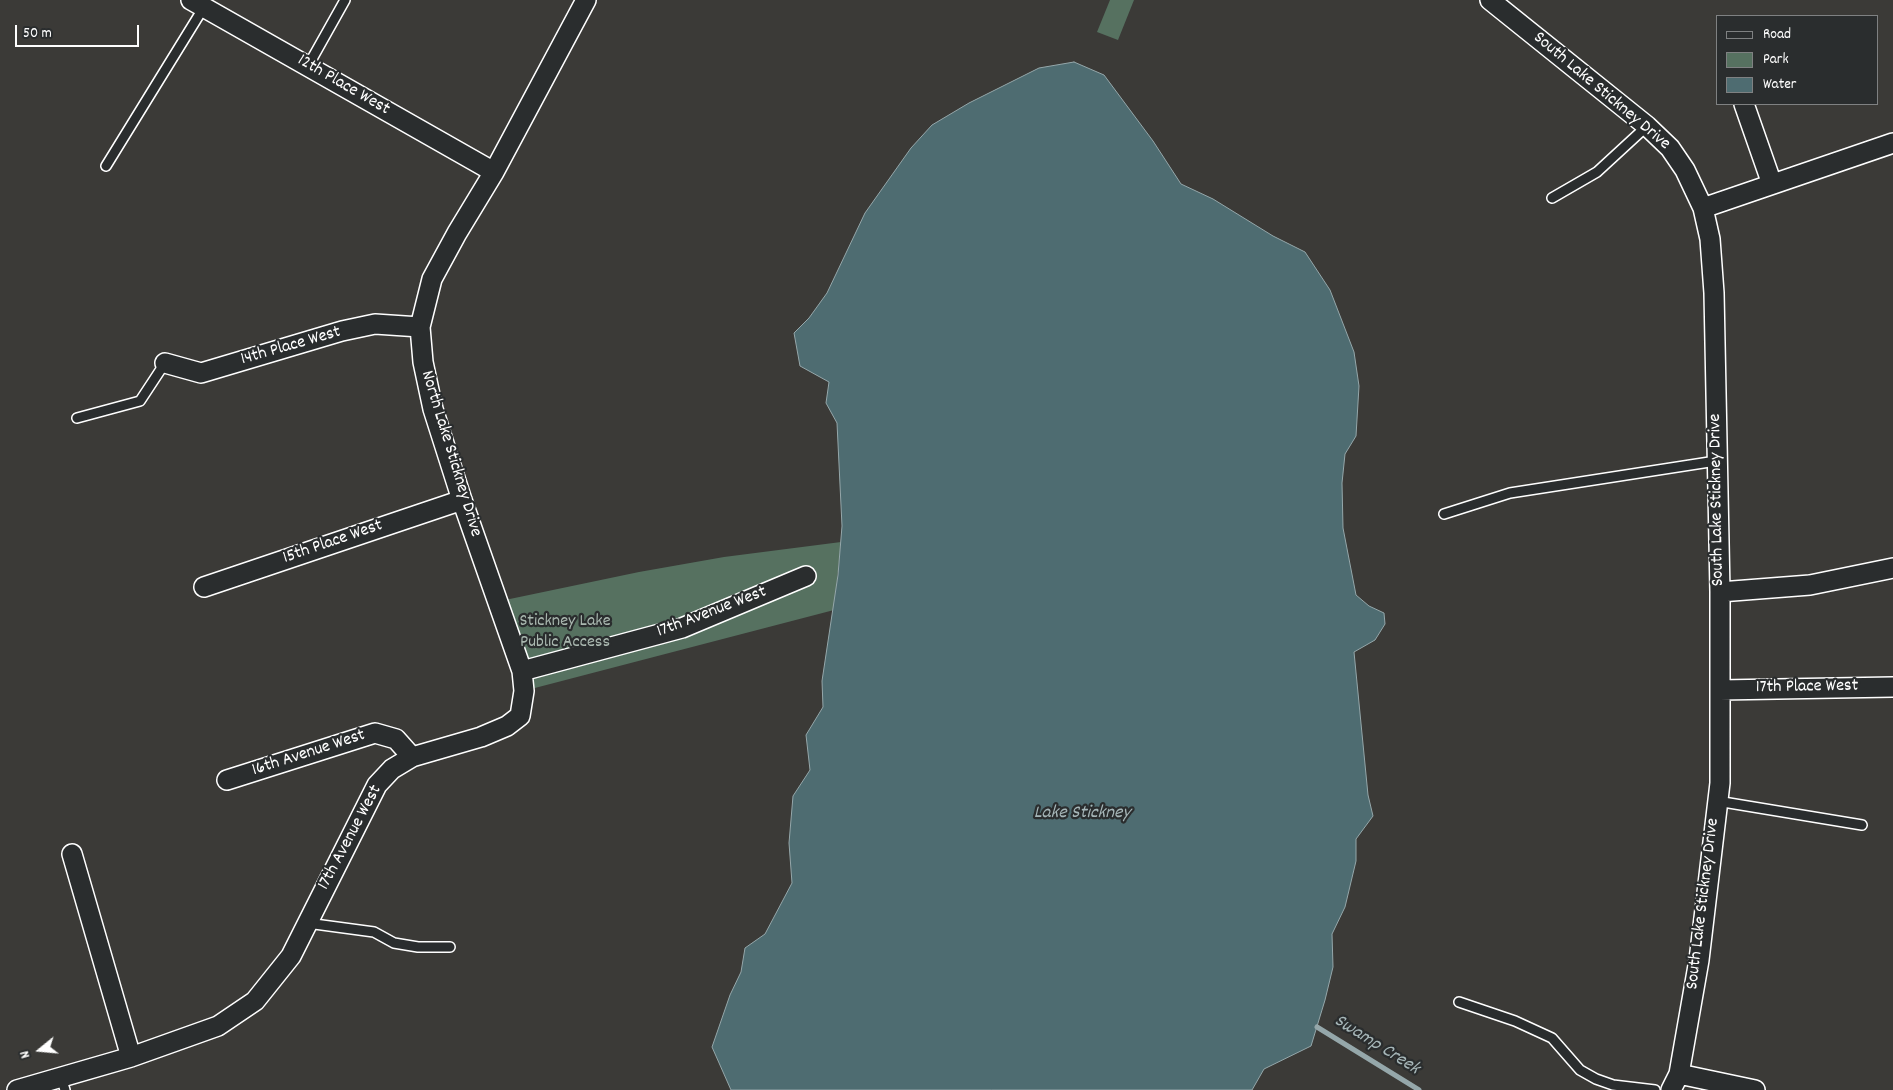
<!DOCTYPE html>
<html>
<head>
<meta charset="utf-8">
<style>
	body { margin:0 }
	#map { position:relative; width:1893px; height:1090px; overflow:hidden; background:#3b3a37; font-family:Dekko,sans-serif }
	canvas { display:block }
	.legend { position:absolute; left:1716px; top:15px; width:162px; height:90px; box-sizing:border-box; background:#2a2d2e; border:1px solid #7f8182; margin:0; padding:6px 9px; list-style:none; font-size:15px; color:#fff }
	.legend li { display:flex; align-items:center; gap:10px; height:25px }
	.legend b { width:25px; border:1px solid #7f8182 }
	.north { position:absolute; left:15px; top:1025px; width:50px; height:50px; -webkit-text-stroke:4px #2a2d2e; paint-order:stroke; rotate:253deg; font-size:14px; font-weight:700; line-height:20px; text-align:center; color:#fff }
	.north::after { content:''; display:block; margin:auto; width:18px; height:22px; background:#fff; clip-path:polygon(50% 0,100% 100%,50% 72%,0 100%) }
	.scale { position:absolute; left:15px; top:25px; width:124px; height:22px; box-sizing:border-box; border:2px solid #fff; border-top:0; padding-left:6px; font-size:15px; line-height:18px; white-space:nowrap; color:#fff; -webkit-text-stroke:4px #2a2d2e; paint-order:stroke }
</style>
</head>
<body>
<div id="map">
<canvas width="1893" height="1090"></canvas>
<ul class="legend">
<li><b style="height:6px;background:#2a2d2e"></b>Road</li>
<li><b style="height:14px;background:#567160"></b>Park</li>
<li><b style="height:14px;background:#4e6c71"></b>Water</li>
</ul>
<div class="north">N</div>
<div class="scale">50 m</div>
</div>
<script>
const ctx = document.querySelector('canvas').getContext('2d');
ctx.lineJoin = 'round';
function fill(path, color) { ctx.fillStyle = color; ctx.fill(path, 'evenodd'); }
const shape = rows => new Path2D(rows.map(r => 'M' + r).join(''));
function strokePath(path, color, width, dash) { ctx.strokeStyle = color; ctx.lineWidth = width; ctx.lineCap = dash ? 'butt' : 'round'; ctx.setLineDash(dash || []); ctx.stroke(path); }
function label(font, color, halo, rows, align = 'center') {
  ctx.font = font + ' Dekko,sans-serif'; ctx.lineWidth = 4.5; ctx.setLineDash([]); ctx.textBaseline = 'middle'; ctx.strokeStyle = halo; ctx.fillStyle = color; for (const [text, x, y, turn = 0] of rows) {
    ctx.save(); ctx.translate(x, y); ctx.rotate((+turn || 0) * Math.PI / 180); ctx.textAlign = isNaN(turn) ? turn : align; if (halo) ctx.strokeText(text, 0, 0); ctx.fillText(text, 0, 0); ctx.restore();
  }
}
const green = shape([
	[1110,0,1134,0,1118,40,1097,32],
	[841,542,834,610,531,689,505,600,639,572,724,557]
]);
const water = shape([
	[1074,62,1104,75,1153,141,1181,184,1213,199,1273,236,1305,252,1330,290,1354,352,1359,386,1356,436,1345,454,1342,483,1343,528,1356,595,1369,606,1384,613,1385,624,1375,640,1354,652,1368,795,1373,816,1356,839,1356,861,1345,907,1332,934,1333,967,1325,1000,1311,1046,1264,1069,1252,1090,731,1090,712,1047,730,995,741,972,745,948,765,934,792,883,789,843,793,796,810,770,806,735,823,707,822,681,838,575,842,526,837,423,826,403,829,382,800,366,794,333,809,318,827,293,865,213,911,148,932,125,969,103,1039,68,1074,62]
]);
const stream = shape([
	[1317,1027,1419,1090]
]);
const service = shape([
	[308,66,345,0],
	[106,166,204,7],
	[1552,198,1597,172,1647,126],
	[77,418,140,401,165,363],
	[1444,514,1510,493,1716,461],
	[1717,801,1862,825],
	[307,923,374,932,394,943,418,947,450,947],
	[1459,1002,1515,1021,1552,1038,1580,1070,1596,1079,1613,1085,1655,1090],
	[61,1077,65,1090]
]);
const minor = shape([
	[191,0,494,172],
	[1490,0,1647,126,1670,148,1685,170,1703,208,1710,239,1714,293,1720,592,1720,783,1699,960,1679,1074,1671,1090],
	[1744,104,1772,184],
	[1703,208,1893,143],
	[165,363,201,373,342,331,375,324,420,327],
	[204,587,462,500],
	[1720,592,1810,585,1893,568],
	[522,671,682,628,806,576],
	[1720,690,1893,687],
	[227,780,375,733,396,739,412,757],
	[72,854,131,1057],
	[1679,1074,1755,1090],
	[17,1090,131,1057,218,1026,255,1001,291,956,377,785,392,769,412,757,481,737,507,726,520,716,524,691,522,671,462,500,433,409,423,362,420,327,432,279,457,233,494,172,586,0]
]);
const streetNames = [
	["12th Place West",343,86,30],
	["South Lake Stickney Drive",1601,92,40],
	["14th Place West",291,347,-16],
	["North Lake Stickney Drive",450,454,73],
	["South Lake Stickney Drive",1718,500,-91],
	["15th Place West",333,543,-19],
	["17th Avenue West",712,613,-21],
	["17th Place West",1807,688,-1],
	["16th Avenue West",309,754,-18],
	["17th Avenue West",351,838,-62],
	["South Lake Stickney Drive",1704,904,-83]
];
const parkNames = [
	["Stickney Lake",565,623],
	["Public Access",565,644]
];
const waterNames = [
	["Lake Stickney",1082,814],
	["Swamp Creek",1376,1046,32]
];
fill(green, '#567160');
fill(water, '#4e6c71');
strokePath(water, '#95a7aa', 1);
strokePath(stream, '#95a7aa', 5);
strokePath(service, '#fff', 12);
strokePath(minor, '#fff', 22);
strokePath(service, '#2a2d2e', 9);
strokePath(minor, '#2a2d2e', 19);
label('18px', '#fff', '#2a2d2e', streetNames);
label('18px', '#aab8b0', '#2a2d2e', parkNames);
label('italic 19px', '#a6b6b8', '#2a2d2e', waterNames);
</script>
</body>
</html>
